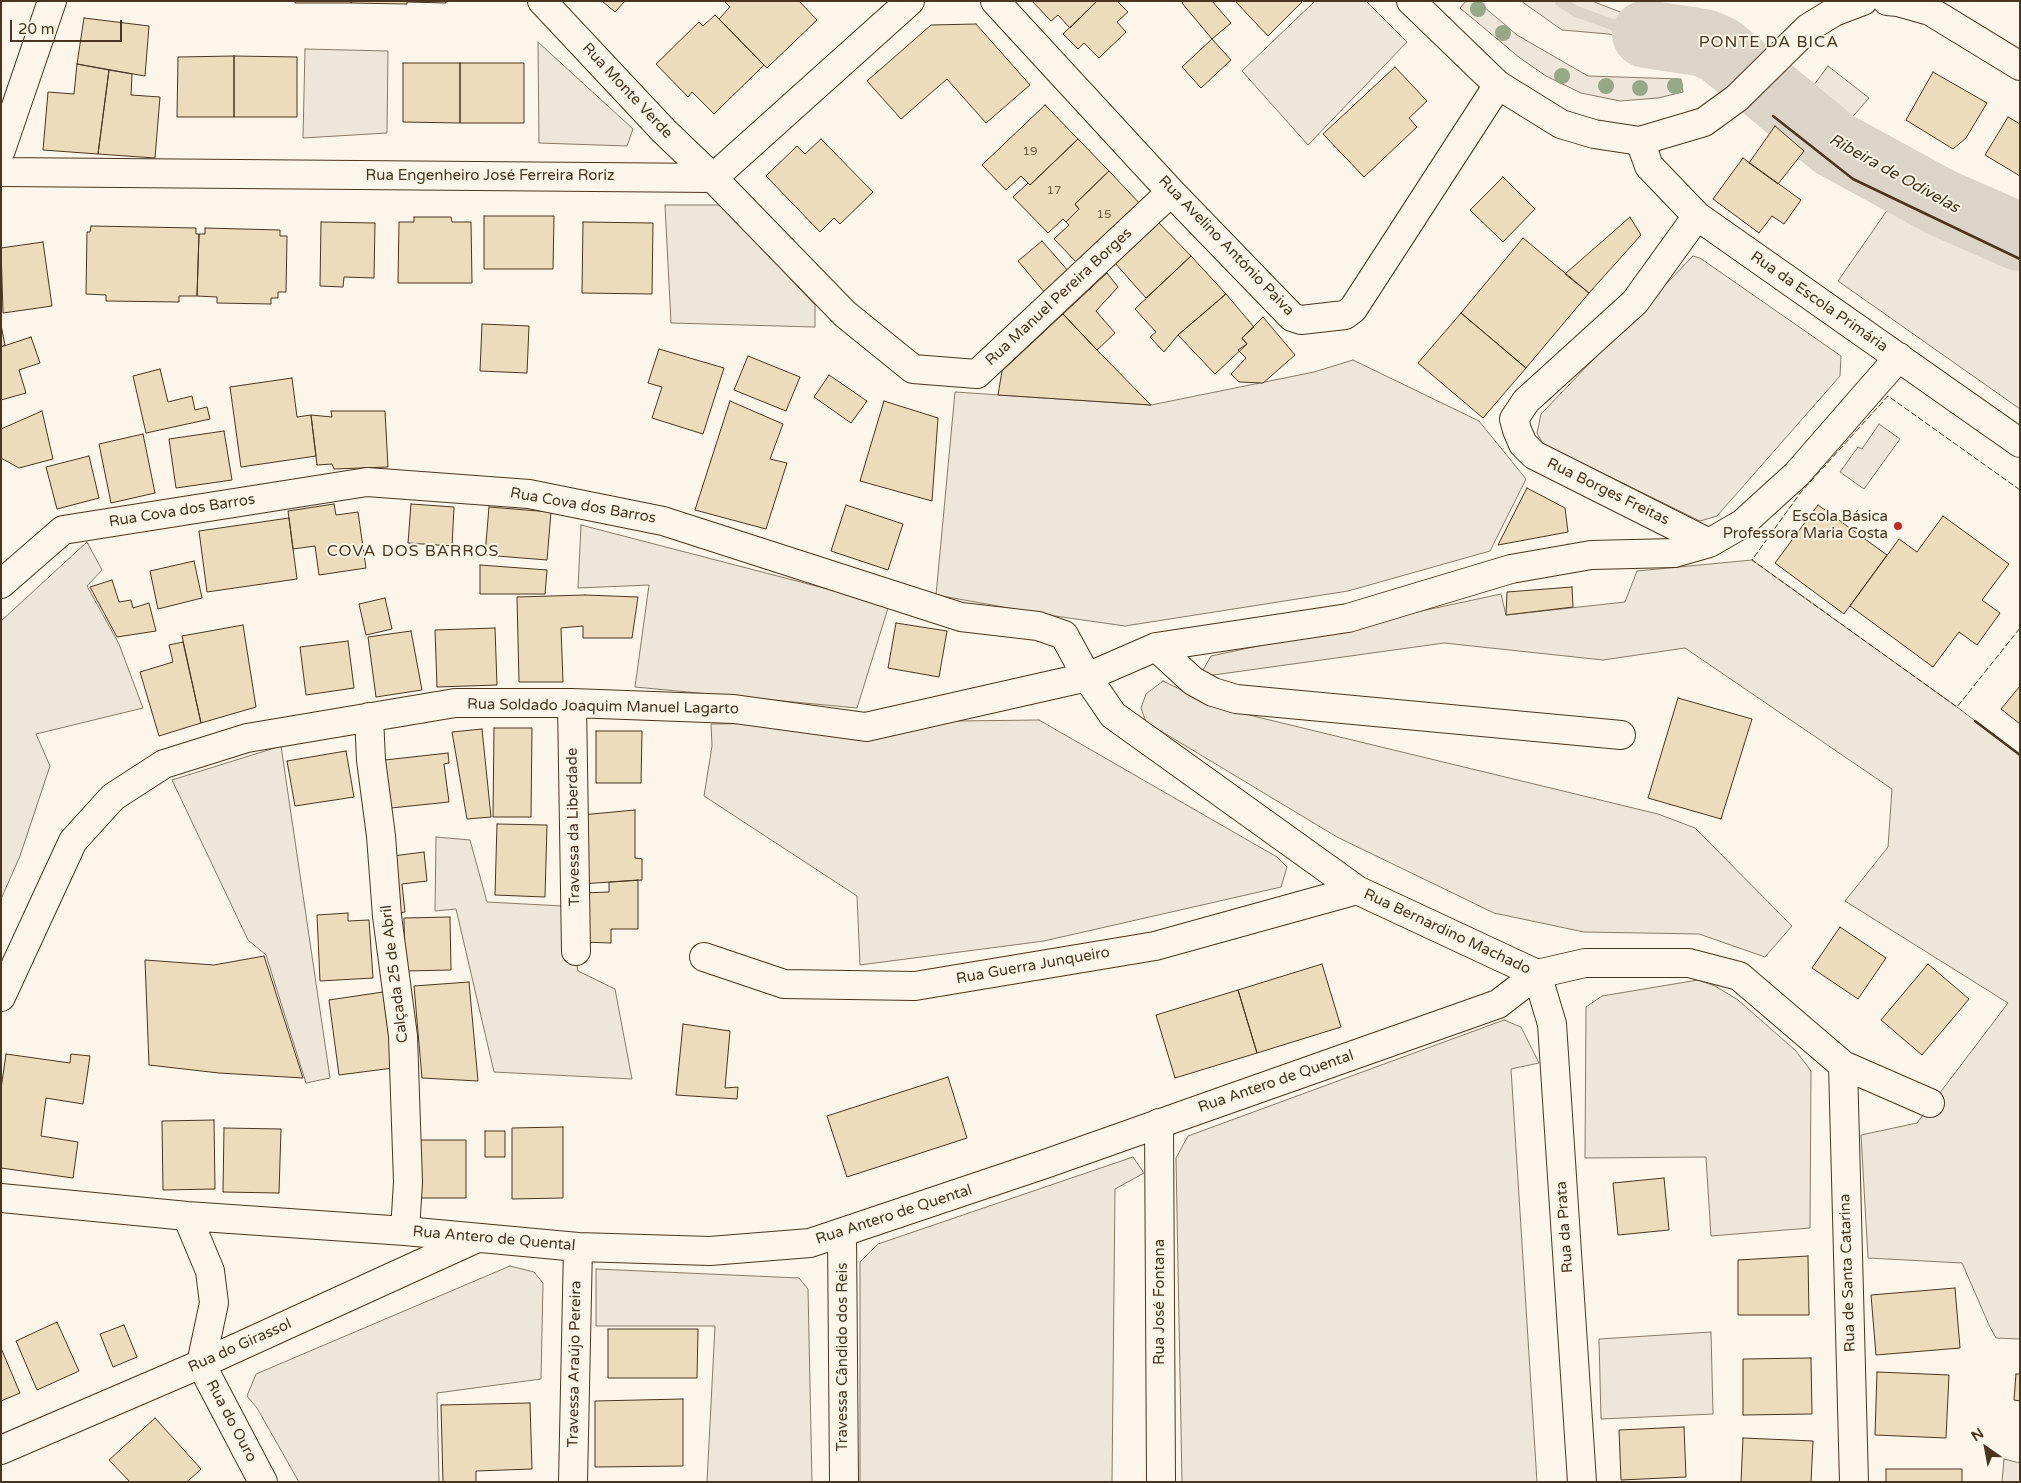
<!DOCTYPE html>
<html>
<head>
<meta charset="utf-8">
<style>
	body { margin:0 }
	#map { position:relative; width:2021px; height:1483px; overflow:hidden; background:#fbf6e9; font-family:"Varela Round",sans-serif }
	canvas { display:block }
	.frame { position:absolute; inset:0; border:2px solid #4a3520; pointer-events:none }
	.north { position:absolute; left:1961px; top:1423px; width:50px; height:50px; -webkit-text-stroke:4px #fbf6e9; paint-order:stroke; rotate:327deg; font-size:14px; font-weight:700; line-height:20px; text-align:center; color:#4a3520 }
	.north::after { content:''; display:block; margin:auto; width:18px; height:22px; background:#4a3520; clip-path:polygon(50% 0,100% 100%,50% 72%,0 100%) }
	.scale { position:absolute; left:10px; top:20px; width:112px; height:22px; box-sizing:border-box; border:2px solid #4a3520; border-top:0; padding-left:6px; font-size:15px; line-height:18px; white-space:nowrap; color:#4a3520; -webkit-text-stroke:4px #fbf6e9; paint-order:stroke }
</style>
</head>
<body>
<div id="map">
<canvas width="2021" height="1483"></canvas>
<div class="frame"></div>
<div class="north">N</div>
<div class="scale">20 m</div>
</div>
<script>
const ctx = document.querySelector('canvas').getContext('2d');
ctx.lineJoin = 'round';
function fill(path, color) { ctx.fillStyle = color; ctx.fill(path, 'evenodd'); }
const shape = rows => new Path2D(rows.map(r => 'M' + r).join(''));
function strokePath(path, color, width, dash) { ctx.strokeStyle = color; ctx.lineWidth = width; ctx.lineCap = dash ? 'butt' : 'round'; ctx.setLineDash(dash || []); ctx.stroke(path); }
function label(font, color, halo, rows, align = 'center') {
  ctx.font = font + ' "Varela Round",sans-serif'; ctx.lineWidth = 4; ctx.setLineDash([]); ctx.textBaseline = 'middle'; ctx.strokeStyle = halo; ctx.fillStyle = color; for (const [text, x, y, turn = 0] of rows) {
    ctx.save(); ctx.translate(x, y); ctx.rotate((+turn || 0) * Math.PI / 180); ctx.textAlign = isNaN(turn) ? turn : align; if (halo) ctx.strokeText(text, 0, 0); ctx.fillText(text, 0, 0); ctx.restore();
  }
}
const green = shape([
	[1315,1,1366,1,1407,42,1308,145,1242,71,1315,1],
	[1466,1,1477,1,1517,35,1588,76,1681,79,1683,92,1658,98,1620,101,1581,93,1546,76,1520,58,1460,8,1466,1],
	[1521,1,1592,1,1651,24,1737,47,1725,68,1609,34,1562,30,1521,1],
	[538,42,633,129,627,146,539,143,538,42],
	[305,49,388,51,387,133,303,138,305,49],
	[1828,66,1869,98,1841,130,1949,191,2020,210,2020,409,1838,281,1895,199,1853,179,1773,116,1801,87,1808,93,1828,66],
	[665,205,721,205,815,305,815,327,671,323,665,205],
	[1693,256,1700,258,1841,356,1840,376,1717,516,1700,521,1543,444,1537,433,1541,414,1693,256],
	[1353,360,1479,421,1526,479,1490,551,1348,591,1125,626,1048,615,936,595,955,392,1151,405,1314,372,1353,360],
	[1879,424,1900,439,1864,489,1840,472,1858,447,1862,449,1879,424],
	[581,525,889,605,857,708,635,687,649,585,578,588,581,525],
	[87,542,102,570,87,586,119,644,143,708,36,734,50,766,20,856,1,899,1,621,87,542],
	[1752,560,1957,707,2020,755,2020,1339,1996,1338,1989,1325,1962,1263,1868,1258,1861,1135,1917,1123,2008,1003,1845,901,1888,847,1892,789,1685,648,1603,660,1444,643,1199,677,1211,656,1501,594,1506,615,1625,602,1637,571,1752,560],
	[1163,681,1216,707,1658,814,1695,828,1792,926,1765,957,1699,934,1584,932,1494,913,1337,837,1146,722,1141,708,1146,694,1163,681],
	[1039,720,1277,857,1287,867,1281,887,1044,941,860,965,857,896,704,796,712,746,711,724,1039,720],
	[281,746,330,1078,306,1083,266,955,248,940,172,780,281,746],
	[436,837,470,840,487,902,563,906,578,971,615,989,632,1079,494,1072,456,909,435,911,436,837],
	[1698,980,1715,986,1738,1000,1796,1051,1811,1071,1810,1228,1711,1236,1706,1157,1585,1158,1586,1007,1602,996,1698,980],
	[1504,1020,1521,1027,1539,1063,1511,1069,1537,1482,1182,1482,1176,1158,1188,1136,1504,1020],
	[1133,1157,1144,1173,1115,1189,1112,1482,860,1482,860,1262,878,1244,1133,1157],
	[510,1266,534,1272,543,1283,541,1379,437,1393,439,1482,299,1482,257,1408,247,1396,256,1374,510,1266],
	[596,1269,799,1278,808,1289,812,1482,707,1482,715,1326,596,1326,596,1269],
	[1711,1332,1713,1414,1601,1419,1599,1339,1711,1332],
	[2004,1459,2020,1463,2020,1482,2002,1482,2004,1459]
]);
const stream = shape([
	[1560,1,1575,11,1633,32,1646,34]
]);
const river = shape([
	[1646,34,1704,43,1720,50,1834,144,1942,203,2020,237]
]);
const building = shape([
	[295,1,351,1,351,3,295,3,295,1],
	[351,1,407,1,407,4,351,3,351,1],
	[407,1,446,1,446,3,407,2,407,1],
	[602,1,625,1,615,12,602,1],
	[727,1,799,1,817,20,767,68,719,19,730,7,725,2,727,1],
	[1032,1,1097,1,1070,28,1058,15,1051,21,1032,1],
	[1097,1,1117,1,1128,12,1117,22,1126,32,1099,58,1084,43,1078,49,1063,34,1097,1],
	[1184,1,1212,1,1231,23,1212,39,1182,3,1184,1],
	[1235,1,1303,1,1268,36,1235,1],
	[715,15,764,65,714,114,692,92,688,97,656,64,699,22,703,26,715,15],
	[84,18,149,26,145,76,77,64,84,18],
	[976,24,1030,85,986,123,947,79,901,119,867,81,931,25,976,24],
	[1212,39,1231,60,1201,88,1182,67,1212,39],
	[234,56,234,117,177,117,178,57,234,56],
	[234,56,297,57,297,117,234,117,234,56],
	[403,63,460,63,460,123,403,122,403,63],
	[460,63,524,63,524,123,460,123,460,63],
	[77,64,109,70,98,154,43,150,48,92,74,94,77,64],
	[1395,67,1427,101,1409,118,1417,127,1364,177,1323,134,1395,67],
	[109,70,132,74,131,95,160,97,155,158,98,154,109,70],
	[1933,72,1987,103,1966,138,1953,149,1906,120,1933,72],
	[1045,105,1078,139,1030,185,1021,176,1006,190,982,165,1045,105],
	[2008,117,2020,124,2020,176,1985,155,2008,117],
	[1775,126,1804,151,1778,184,1749,163,1775,126],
	[821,139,873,192,840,224,834,218,820,232,766,176,797,146,805,154,821,139],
	[1078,139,1109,171,1075,204,1079,209,1066,222,1063,219,1048,233,1013,197,1028,183,1030,185,1078,139],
	[1743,158,1801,200,1784,224,1772,216,1759,233,1713,199,1743,158],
	[1109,171,1143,207,1081,267,1054,239,1069,225,1066,222,1079,209,1075,204,1109,171],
	[1503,177,1535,209,1503,242,1470,210,1503,177],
	[484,216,554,216,553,269,484,269,484,216],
	[414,217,451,217,452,222,471,222,472,283,398,283,399,222,414,222,414,217],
	[1630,217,1641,235,1589,293,1565,274,1630,217],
	[321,222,375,223,374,278,344,277,343,287,320,286,321,222],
	[583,222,653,223,652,294,582,293,583,222],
	[1159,223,1191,256,1146,298,1115,263,1159,223],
	[91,226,196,228,196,234,199,234,197,296,179,296,179,302,106,301,106,295,86,294,87,232,90,232,91,226],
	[205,228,280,230,280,236,287,236,286,292,278,292,278,298,271,298,271,304,217,303,217,297,197,296,199,234,205,234,205,228],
	[1523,238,1589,293,1526,368,1461,313,1523,238],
	[1042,241,1069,272,1045,293,1018,261,1042,241],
	[43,242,52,306,3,313,1,248,43,242],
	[1191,256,1226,294,1178,335,1164,352,1150,337,1156,332,1135,309,1191,256],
	[1107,273,1118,287,1096,311,1115,333,1097,350,1063,314,1107,273],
	[1226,294,1254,327,1242,338,1247,344,1215,374,1178,335,1226,294],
	[1461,313,1526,368,1483,418,1418,363,1461,313],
	[1063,314,1097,350,1151,405,998,395,1002,371,1063,314],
	[1263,317,1295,355,1263,383,1239,382,1231,374,1246,358,1238,350,1247,344,1242,338,1263,317],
	[482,324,529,326,527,373,480,371,482,324],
	[1,325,5,345,1,347,1,325],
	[31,337,40,363,19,370,26,393,1,400,1,347,31,337],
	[659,349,724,368,703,434,652,418,662,387,648,383,659,349],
	[748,356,800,377,786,411,734,390,748,356],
	[160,369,168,402,192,396,195,410,207,407,210,419,146,433,133,376,160,369],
	[829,375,867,401,851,423,814,397,829,375],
	[292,378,297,417,311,415,316,456,241,467,230,387,292,378],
	[730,401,783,424,770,459,787,463,766,529,695,510,730,401],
	[884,401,938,418,932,501,860,481,884,401],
	[42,411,53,459,19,468,1,458,1,429,42,411],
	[331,411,385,411,388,467,334,469,332,464,317,465,311,415,332,417,331,411],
	[224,431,232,480,176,488,169,439,224,431],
	[143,434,155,493,111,503,99,444,143,434],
	[89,456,99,498,57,509,46,467,89,456],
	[1527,488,1565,508,1568,532,1498,545,1527,488],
	[334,504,336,515,358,512,366,568,319,575,315,546,293,549,288,511,334,504],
	[411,504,454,507,452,546,408,543,411,504],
	[846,505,903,524,888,570,831,551,846,505],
	[1818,505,1887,555,1844,614,1775,563,1818,505],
	[489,507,551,512,547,560,485,555,489,507],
	[1943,516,2009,564,1982,600,2000,613,1977,645,1959,632,1933,667,1850,606,1899,539,1917,552,1943,516],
	[289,518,297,579,207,592,199,531,289,518],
	[194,561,202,598,158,609,150,571,194,561],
	[480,565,547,570,545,594,480,594,480,565],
	[112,580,119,602,131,600,133,608,149,603,156,631,117,637,90,587,112,580],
	[1572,587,1573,607,1506,615,1507,592,1572,587],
	[585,595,638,597,632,638,583,638,583,626,561,628,563,682,519,682,517,597,585,595],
	[385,598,392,629,366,635,359,604,385,598],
	[896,623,947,631,939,677,888,668,896,623],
	[243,625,256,707,201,723,182,636,243,625],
	[495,628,497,685,437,687,435,630,495,628],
	[411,631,422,690,376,697,368,637,411,631],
	[348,641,354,688,306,695,300,647,348,641],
	[183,642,201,723,159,736,140,672,173,662,169,645,183,642],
	[2020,686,2020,724,2001,709,2020,686],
	[1678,698,1752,719,1721,819,1648,798,1678,698],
	[494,728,532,728,531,817,493,817,494,728],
	[482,729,491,817,467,819,452,732,482,729],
	[596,731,642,731,641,783,596,783,596,731],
	[346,751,354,797,295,806,287,761,346,751],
	[448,753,449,763,444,764,449,802,391,808,385,760,448,753],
	[635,810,635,858,642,859,642,880,580,884,581,815,635,810],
	[497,824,547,825,545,897,495,895,497,824],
	[424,852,427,881,402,884,405,912,399,913,393,856,424,852],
	[638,880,638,929,611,929,611,943,582,942,583,893,609,892,609,882,638,880],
	[348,913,348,921,369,920,373,978,320,981,317,915,348,913],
	[450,917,451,970,405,971,404,918,450,917],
	[1840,927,1886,958,1858,999,1812,968,1840,927],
	[264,956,303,1078,219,1073,149,1065,145,960,214,965,264,956],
	[1322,964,1341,1027,1257,1053,1238,990,1322,964],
	[1928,964,1969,999,1922,1055,1881,1020,1928,964],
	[469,982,478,1081,422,1078,414,986,469,982],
	[1238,990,1257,1053,1175,1078,1156,1015,1238,990],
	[383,992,393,1068,339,1075,329,1000,383,992],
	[683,1024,730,1031,725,1088,738,1087,737,1099,676,1095,683,1024],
	[6,1054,70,1063,71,1054,90,1056,83,1104,46,1098,41,1136,78,1142,73,1178,1,1168,1,1089,6,1054],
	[948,1077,967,1138,847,1177,827,1116,948,1077],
	[214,1120,215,1189,163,1190,162,1121,214,1120],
	[563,1127,563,1198,512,1199,512,1128,563,1127],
	[224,1128,281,1129,279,1193,223,1192,224,1128],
	[485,1131,505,1131,505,1157,485,1157,485,1131],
	[418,1140,466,1140,466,1198,418,1198,418,1140],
	[1664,1178,1669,1230,1618,1235,1613,1183,1664,1178],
	[1808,1256,1809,1315,1738,1315,1738,1260,1808,1256],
	[1955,1288,1960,1348,1876,1355,1871,1295,1955,1288],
	[57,1322,79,1371,37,1390,16,1341,57,1322],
	[124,1325,137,1357,113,1367,100,1334,124,1325],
	[608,1329,698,1329,697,1378,608,1378,608,1329],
	[1,1348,20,1393,1,1401,1,1348],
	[1811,1358,1812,1414,1743,1415,1743,1359,1811,1358],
	[1877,1372,1949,1375,1946,1438,1875,1435,1877,1372],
	[2016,1374,2020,1374,2020,1401,2014,1400,2016,1374],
	[683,1399,683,1466,595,1467,595,1401,683,1399],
	[530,1403,532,1469,476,1471,476,1482,443,1482,441,1405,530,1403],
	[155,1418,201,1469,187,1482,130,1482,109,1460,155,1418],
	[1684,1427,1686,1477,1621,1480,1619,1430,1684,1427],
	[1743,1438,1813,1441,1811,1482,1741,1482,1743,1438],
	[1886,1469,1962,1469,1962,1482,1886,1482,1886,1469]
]);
const minor = shape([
	[542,1,664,131,713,178,845,314,913,369,977,374,1171,192],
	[995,1,1171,192,1292,317,1301,320,1345,315,1353,309,1498,85],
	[1640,141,1649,166,1697,216,2020,443],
	[1,150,52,1],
	[1,172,713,178,910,1],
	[1697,216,1635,302,1526,401,1514,419,1517,430,1523,444,1534,455,1709,543],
	[1,584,63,530,367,482,529,494,663,521,961,617,1038,626,1064,635,1087,677,1113,715,1357,890,1537,974,1585,963,1689,963,1739,976,1843,1065,1930,1103],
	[1156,647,1193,681,1213,692,1236,699,1621,735],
	[572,703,576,951],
	[369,717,371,760,381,836,387,916,403,1036,408,1182,405,1231],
	[704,957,784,984,915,986,1155,946,1357,890],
	[1,997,73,841,113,797,164,764,247,738,455,703,572,703,734,709,866,727,1087,677,1156,647,1348,618,1511,569,1591,555,1674,553,1709,543,1742,524,1797,474,1899,357],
	[1843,1065,1854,1482],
	[1159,1123,1161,1482],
	[1,1198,187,1216,405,1231,578,1247,710,1251,810,1243,1045,1164,1498,1004,1537,974,1552,1024,1582,1482],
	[187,1216,210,1271,214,1303,201,1364,263,1482],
	[842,1233,844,1482],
	[1,1450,201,1364,475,1239],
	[573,1482,578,1247]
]);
const major = shape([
	[1411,1,1498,85,1561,124,1594,134,1640,141,1704,122,1737,98,1808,28,1834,12,1863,1],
	[1887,1,1898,2,1930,11,2020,66]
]);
const fence = shape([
	[2020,490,1888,396,1801,492,1752,560,1957,707,2020,628]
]);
const wall = shape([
	[1773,116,1853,179,2020,259],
	[1975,721,2020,755]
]);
const trees = [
	[1478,9],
	[1503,33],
	[1562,76],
	[1606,86],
	[1675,86],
	[1640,88]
];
const markers = [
	[1898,526,5,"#c62828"]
];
const numberNames = [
	["19",1030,152],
	["17",1054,191],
	["15",1104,215]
];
const streetNames = [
	["Rua Monte Verde",627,91,47],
	["Rua Engenheiro José Ferreira Roriz",490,176],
	["Rua Avelino António Paiva",1226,246,46],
	["Rua Manuel Pereira Borges",1059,297,-43],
	["Rua da Escola Primária",1819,302,35],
	["Rua Borges Freitas",1608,492,26],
	["Rua Cova dos Barros",583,506,10],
	["Rua Cova dos Barros",182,511,-9],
	["Rua Soldado Joaquim Manuel Lagarto",603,707,1],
	["Travessa da Liberdade",574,827,-91],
	["Rua Bernardino Machado",1447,932,25],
	["Rua Guerra Junqueiro",1033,966,-10],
	["Calçada 25 de Abril",395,974,-97],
	["Rua Antero de Quental",1276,1082,-19],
	["Rua Antero de Quental",894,1215,-18],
	["Rua da Prata",1565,1227,-94],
	["Rua Antero de Quental",494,1239,5],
	["Rua de Santa Catarina",1848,1273,-92],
	["Rua José Fontana",1160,1302,-90],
	["Rua do Girassol",240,1346,-24],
	["Travessa Cândido dos Reis",843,1357,-90],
	["Travessa Araújo Pereira",575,1364,-89],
	["Rua do Ouro",231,1421,62]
];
const poiNames = [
	["Escola Básica",1888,517],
	["Professora Maria Costa",1888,534]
];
const neighbourhoodNames = [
	["PONTE DA BICA",1769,43],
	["COVA DOS BARROS",413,552]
];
const waterNames = [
	["Ribeira de Odivelas",1894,174,29]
];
fill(green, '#ede6d9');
strokePath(green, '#887966', 1);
strokePath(stream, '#dcd4c6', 11);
strokePath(river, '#dcd4c6', 68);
fill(building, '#ecdcbc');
strokePath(building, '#4a3520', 1);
strokePath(minor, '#4a3520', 30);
strokePath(major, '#4a3520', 30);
strokePath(minor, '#fbf6e9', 28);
strokePath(major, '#fbf6e9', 28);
strokePath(fence, '#4a3520', 1, [6, 2.5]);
strokePath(wall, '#4a3520', 2.5);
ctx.fillStyle = '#96a887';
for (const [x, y] of trees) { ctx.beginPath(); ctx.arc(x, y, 8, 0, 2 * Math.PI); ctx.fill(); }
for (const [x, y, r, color] of markers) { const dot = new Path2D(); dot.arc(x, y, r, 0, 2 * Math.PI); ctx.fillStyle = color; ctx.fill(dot); strokePath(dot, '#fbf6e9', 2); }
label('12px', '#725f47', null, numberNames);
label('15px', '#4a3520', '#fbf6e9', streetNames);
label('15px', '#4a3520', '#fbf6e9', poiNames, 'right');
ctx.letterSpacing = '1px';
label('16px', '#4a3520', '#fbf6e9', neighbourhoodNames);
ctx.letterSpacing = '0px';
label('italic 16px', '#4a3520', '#fbf6e9', waterNames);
</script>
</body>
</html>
